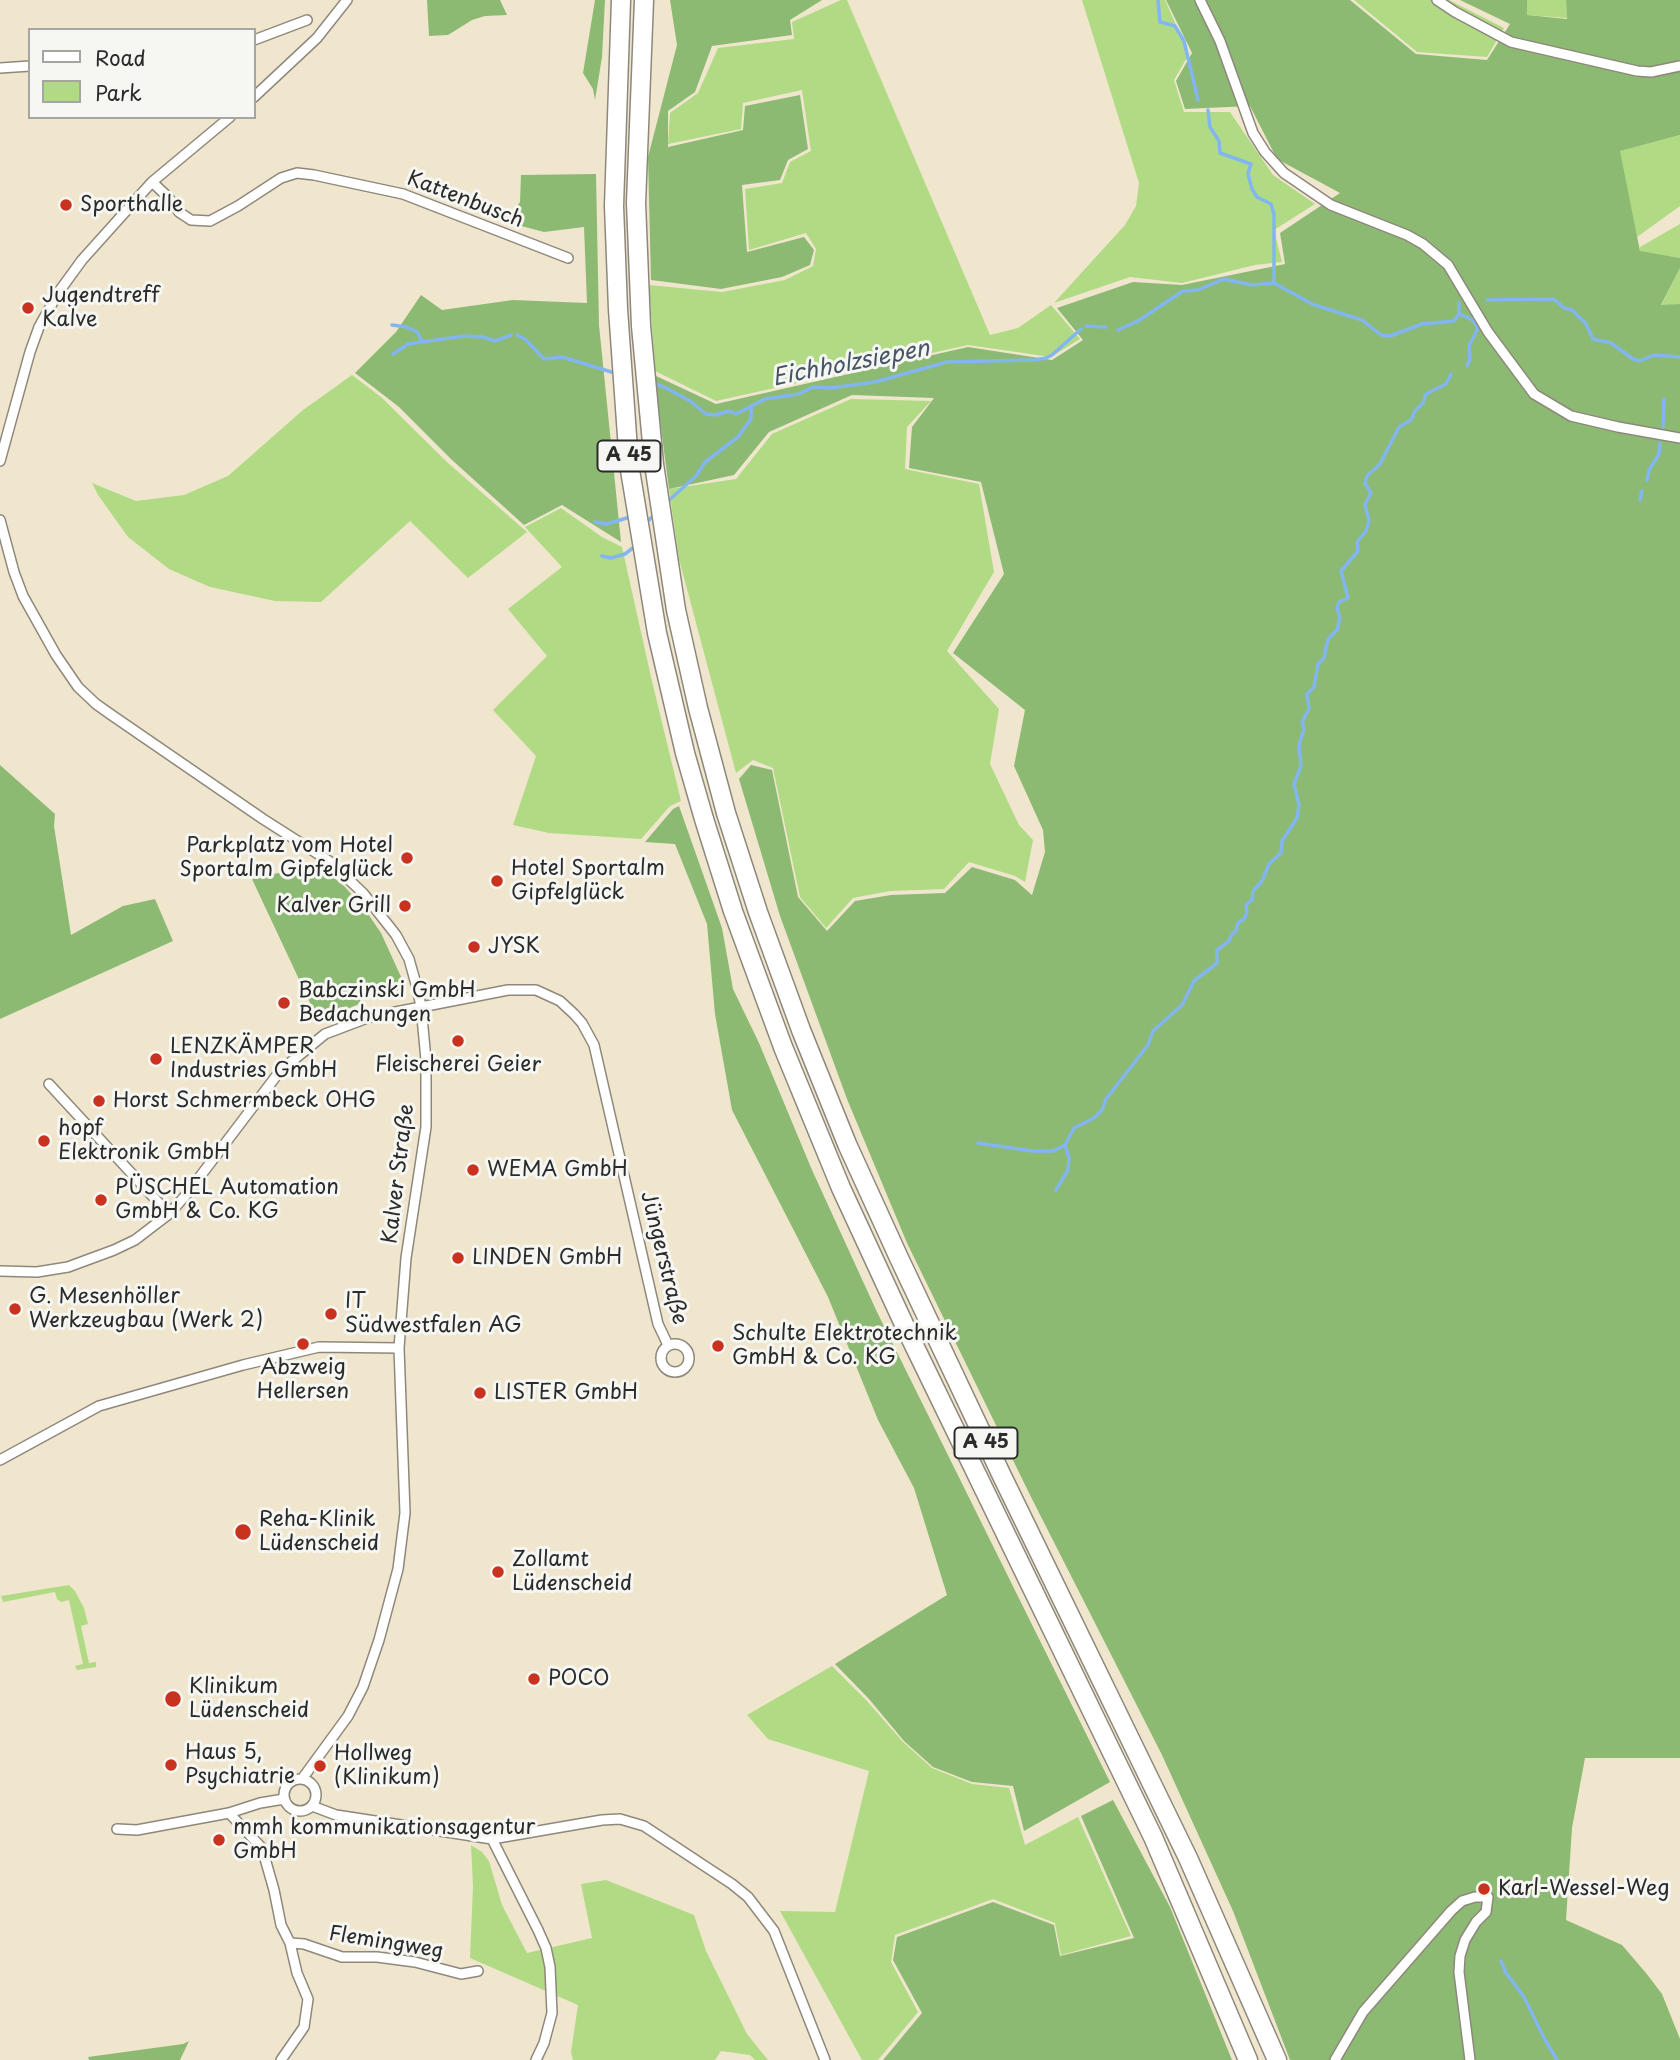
<!DOCTYPE html>
<html>
<head>
<meta charset="utf-8">
<style>
	body { margin:0 }
	#map { position:relative; width:1680px; height:2060px; overflow:hidden; background:#f0e6ce; font-family:"Playpen Sans",sans-serif }
	canvas { display:block }
	.legend { position:absolute; left:28px; top:28px; width:228px; height:91px; box-sizing:border-box; background:#f6f6f2; border:2px solid #a5a5a2; margin:0; padding:9px 12px; list-style:none; font-size:21px; color:#2b2b2b }
	.legend li { display:flex; align-items:center; gap:14px; height:35px }
	.legend b { width:35px; border:2px solid #a5a5a2 }
</style>
</head>
<body>
<div id="map">
<canvas width="1680" height="2060"></canvas>
<ul class="legend">
<li><b style="height:9px;background:#fff"></b>Road</li>
<li><b style="height:19px;background:#b1da85"></b>Park</li>
</ul>
</div>
<script>
const ctx = document.querySelector('canvas').getContext('2d');
ctx.lineJoin = 'round';
function fill(path, color) { ctx.fillStyle = color; ctx.fill(path, 'evenodd'); }
const shape = rows => new Path2D(rows.map(r => 'M' + r).join(''));
function strokePath(path, color, width, dash) { ctx.strokeStyle = color; ctx.lineWidth = width; ctx.lineCap = dash ? 'butt' : 'round'; ctx.setLineDash(dash || []); ctx.stroke(path); }
function label(font, color, halo, rows, align = 'center') {
  ctx.font = font + ' "Playpen Sans",sans-serif'; ctx.lineWidth = 6; ctx.setLineDash([]); ctx.textBaseline = 'middle'; ctx.strokeStyle = halo; ctx.fillStyle = color; for (const [text, x, y, turn = 0] of rows) {
    ctx.save(); ctx.translate(x, y); ctx.rotate((+turn || 0) * Math.PI / 180); ctx.textAlign = isNaN(turn) ? turn : align; if (halo) ctx.strokeText(text, 0, 0); ctx.fillText(text, 0, 0); ctx.restore();
  }
}
const green = shape([
	[841,0,847,0,990,335,1018,328,1051,305,1080,339,1051,357,968,345,716,401,655,371,649,285,722,292,785,280,813,266,816,249,806,233,749,250,745,189,782,183,790,162,811,151,802,90,743,103,741,129,668,144,670,113,698,93,718,48,794,39,792,22],
	[1082,0,1165,0,1189,54,1174,80,1184,112,1230,112,1273,175,1315,204,1274,230,1282,262,1255,265,1182,283,1130,277,1054,303,1125,225,1136,206,1139,183],
	[1354,0,1449,0,1504,28,1487,57,1417,52],
	[1527,0,1566,0,1567,18,1526,15],
	[1680,135,1680,206,1637,237,1619,151],
	[1680,224,1680,258,1640,252,1640,247],
	[1680,268,1680,304,1661,306],
	[352,375,381,397,448,463,527,532,468,578,410,521,321,602,275,601,210,587,169,569,128,537,98,495,92,483,136,501,184,495,228,476,303,410],
	[851,399,931,401,907,427,905,469,979,484,994,572,947,651,999,709,990,764,1019,825,1033,840,1025,882,1015,876,969,862,944,889,890,891,853,898,826,928,800,897,773,768,753,760,736,773,679,559,669,489,736,479,772,434],
	[561,508,602,537,622,547,651,677,681,801,670,806,641,839,549,833,513,825,536,756,493,710,547,656,508,609,562,567,525,527],
	[69,1585,75,1591,84,1608,88,1624,81,1626,89,1663,96,1662,96,1667,77,1670,75,1666,83,1664,69,1600,61,1602,57,1599,55,1592,3,1602,1,1596],
	[832,1666,867,1701,903,1742,932,1768,972,1784,1009,1788,1025,1845,1078,1817,1131,1936,1061,1955,1055,1923,993,1899,895,1935,891,1962,918,2012,878,2060,862,2060,780,1911,835,1912,869,1771,768,1739,747,1715],
	[471,1845,482,1852,489,1861,502,1905,527,1953,592,1938,581,1884,606,1880,694,1915,706,1951,747,2034,768,2060,755,2060,750,2055,721,2051,715,2060,573,2060,571,2052,578,2005,470,1958,473,1886]
]);
const forest = shape([
	[427,0,500,0,507,15,485,16,472,20,448,35,429,36],
	[595,0,605,0,602,57,595,100,593,89,583,73],
	[670,0,822,0,790,20,792,35,712,46,695,92,668,111,668,147,743,130,745,106,800,95,808,149,788,160,780,180,742,185,747,252,804,237,814,250,810,265,782,277,721,289,651,280,648,157,677,45],
	[1166,0,1350,0,1416,54,1487,60,1510,24,1460,0,1527,0,1527,15,1567,19,1566,0,1680,0,1680,135,1620,151,1640,251,1680,258,1680,268,1661,305,1680,304,1680,1758,1585,1758,1572,1828,1566,1920,1622,1945,1646,1973,1662,1994,1680,2039,1680,2060,1290,2060,1233,1911,1162,1755,1031,1497,907,1243,847,1099,780,916,739,779,751,765,772,770,798,897,827,931,855,901,891,895,945,893,972,867,1015,880,1032,895,1045,852,1043,830,1014,766,1025,710,953,653,1004,574,981,482,909,468,912,427,934,398,852,395,769,432,734,475,669,489,654,375,716,404,968,347,1052,360,1083,340,1057,308,1133,282,1182,285,1285,264,1280,233,1340,193,1277,159,1250,106,1185,109,1176,81,1192,53],
	[596,174,599,325,621,542,562,505,524,525,452,460,399,407,355,373,396,332,421,295,442,310,513,300,587,303,584,227,544,232,506,222,520,202,521,175],
	[0,765,55,814,54,826,71,935,123,906,155,899,173,941,0,1019],
	[679,806,722,928,733,989,759,1043,812,1170,877,1312,1110,1782,1024,1831,1013,1786,972,1782,933,1767,904,1741,869,1699,835,1664,947,1595,914,1488,878,1420,828,1297,732,1110,715,1014,707,924,675,844,645,842,673,809],
	[317,864,345,887,366,911,381,933,402,979,398,992,390,996,373,1000,370,986,357,988,361,1003,319,1022,252,879],
	[1113,1800,1170,1907,1232,2060,883,2060,922,2013,893,1960,897,1937,993,1902,1054,1925,1060,1956,1134,1938,1081,1816],
	[189,2041,180,2060,89,2060,88,2057,183,2044]
]);
const stream = shape([
	[1158,0,1160,22,1175,26,1184,41,1198,100],
	[1208,110,1210,127,1219,141,1220,153,1251,164,1248,174,1252,189,1257,197,1271,204,1274,214,1274,283],
	[1487,300,1554,299,1564,308,1572,310,1586,324,1593,339,1611,343,1633,359,1640,361,1654,355,1680,357],
	[1459,314,1473,320,1478,328,1469,346,1470,359,1467,366],
	[392,325,407,327,417,332,422,341],
	[1086,326,1106,327],
	[1118,330,1138,321,1183,291,1198,290,1224,279,1252,285,1274,283,1312,304,1362,320,1381,335,1390,336,1422,324,1454,321,1459,314,1459,303],
	[517,335,525,339,544,359,562,357,618,374],
	[393,354,408,344,464,336,483,337,495,341,511,335],
	[653,383,664,387,690,401,706,414,716,415,729,411,736,414,765,399,799,394,813,387,831,388,875,382,947,362,1034,360,1046,358,1052,355,1081,329],
	[1663,427,1664,399],
	[1647,480,1649,470,1659,454,1660,443],
	[1640,500,1642,491],
	[667,502,696,476,705,462,738,437,751,419,751,407],
	[595,522,607,524,630,517],
	[645,524,656,513],
	[602,556,611,558,625,554,638,544],
	[978,1143,1032,1151,1053,1151,1065,1145,1074,1128,1094,1118,1102,1110,1106,1099,1148,1045,1153,1031,1182,1005,1194,981,1217,963,1217,950,1229,941,1232,934,1236,931,1238,923,1244,919,1247,912,1246,905,1252,900,1253,891,1262,881,1269,864,1281,853,1282,841,1297,818,1299,805,1294,784,1301,766,1299,745,1304,729,1302,722,1309,709,1307,694,1314,687,1318,664,1324,658,1328,639,1337,630,1340,618,1337,608,1339,602,1348,598,1341,571,1358,551,1357,542,1366,531,1369,521,1365,504,1371,493,1365,483,1367,476,1380,464,1399,427,1411,420,1415,411,1423,403,1426,394,1446,384,1451,374],
	[1056,1190,1068,1170,1069,1158,1065,1145],
	[1501,1961,1506,1973,1524,1997,1545,2040,1557,2060]
]);
const minor = shape([
	[1200,0,1220,41,1253,133,1265,152,1284,173,1331,205,1407,235,1423,244,1448,265,1488,332,1534,394,1571,416,1618,427,1680,438],
	[1437,0,1455,12,1511,42,1637,71,1651,72,1680,66],
	[254,40,307,20],
	[0,68,30,66],
	[254,97,317,38,347,0],
	[152,182,168,197,179,212,191,220,210,221,238,206,281,178,297,173,314,175,403,194,568,258],
	[0,461,30,352,39,327,58,293,82,260,152,182,230,117],
	[0,520,14,572,23,596,56,655,78,687,96,704,113,716,263,819,329,861,363,893,396,935,409,959,416,984,421,1006,426,1060,426,1127,406,1258,399,1348,405,1513,398,1569,379,1640,363,1687,348,1716,302,1779],
	[49,1084,169,1214],
	[0,1271,37,1272,68,1267,114,1250,135,1240,169,1214,186,1195,280,1071,325,1034,370,1017,508,990,536,990,560,1001,574,1014,582,1023,594,1045,658,1324,668,1345],
	'661 1358a14 14 0 1 1 28 0a14 14 0 1 1-28 0Z',
	[0,1460,99,1406,243,1365,319,1347,399,1348],
	'284 1795a16 16 0 1 1 32 0a16 16 0 1 1-32 0Z',
	[312,1806,336,1815,492,1839,602,1820,620,1819,644,1826,732,1884,748,1897,774,1931,825,2060],
	[229,1813,262,1848,274,1890,281,1925,290,1943,297,1973,308,1999,304,2027,281,2060],
	[117,1829,137,1830,229,1813,260,1803,284,1799],
	[492,1839,538,1930,546,1948,550,1967,552,2013,544,2043,536,2060],
	[290,1943,304,1944,342,1957,377,1957,415,1962,461,1974,478,1971],
	[1335,2060,1363,2012,1451,1911,1462,1901,1475,1897,1488,1897,1486,1912,1476,1922,1465,1940,1460,1956,1459,1972,1470,2060]
]);
const motorway = shape([
	[621,0,614,206,618,309,629,464,657,633,685,753,704,819,733,911,783,1047,841,1188,909,1335,1153,1837,1248,2060],
	[644,0,636,203,641,326,654,464,676,610,698,708,726,813,758,912,801,1030,847,1144,899,1258,1002,1476,1188,1858,1277,2060]
]);
const markers = [
	[66,205,7,"#c8321e"],
	[28,308,7,"#c8321e"],
	[407,858,7,"#c8321e"],
	[497,881,7,"#c8321e"],
	[405,906,7,"#c8321e"],
	[474,947,7,"#c8321e"],
	[284,1003,7,"#c8321e"],
	[458,1041,7,"#c8321e"],
	[156,1059,7,"#c8321e"],
	[99,1101,7,"#c8321e"],
	[44,1141,7,"#c8321e"],
	[473,1170,7,"#c8321e"],
	[101,1200,7,"#c8321e"],
	[458,1258,7,"#c8321e"],
	[15,1309,7,"#c8321e"],
	[331,1314,7,"#c8321e"],
	[303,1344,7,"#c8321e"],
	[718,1346,7,"#c8321e"],
	[480,1393,7,"#c8321e"],
	[243,1532,9,"#c8321e"],
	[498,1572,7,"#c8321e"],
	[534,1679,7,"#c8321e"],
	[173,1699,9,"#c8321e"],
	[171,1765,7,"#c8321e"],
	[320,1766,7,"#c8321e"],
	[219,1840,7,"#c8321e"],
	[1484,1889,7,"#c8321e"]
];
const shields = [
	[629,456,63],
	[986,1443,63]
];
const shieldNames = [
	["A 45",629,456],
	["A 45",986,1443]
];
const streetNames = [
	["Kattenbusch",465,200,21],
	["Kalver Straße",399,1174,-83],
	["Jüngerstraße",663,1258,76],
	["Flemingweg",386,1943,9]
];
const poiNames = [
	["Sporthalle",80,205],
	["Jugendtreff",42,296],
	["Kalve",42,320],
	["Parkplatz vom Hotel",393,846,"right"],
	["Sportalm Gipfelglück",393,870,"right"],
	["Hotel Sportalm",511,869],
	["Gipfelglück",511,893],
	["Kalver Grill",391,906,"right"],
	["JYSK",488,947],
	["Babczinski GmbH",298,991],
	["Bedachungen",298,1015],
	["LENZKÄMPER",170,1047],
	["Industries GmbH",170,1071],
	["Fleischerei Geier",458,1065,"center"],
	["Horst Schmermbeck OHG",113,1101],
	["hopf",58,1129],
	["Elektronik GmbH",58,1153],
	["WEMA GmbH",487,1170],
	["PÜSCHEL Automation",115,1188],
	["GmbH & Co. KG",115,1212],
	["LINDEN GmbH",472,1258],
	["G. Mesenhöller",29,1297],
	["Werkzeugbau (Werk 2)",29,1321],
	["IT",345,1302],
	["Südwestfalen AG",345,1326],
	["Schulte Elektrotechnik",732,1334],
	["GmbH & Co. KG",732,1358],
	["Abzweig",303,1368,"center"],
	["Hellersen",303,1392,"center"],
	["LISTER GmbH",494,1393],
	["Reha-Klinik",259,1520],
	["Lüdenscheid",259,1544],
	["Zollamt",512,1560],
	["Lüdenscheid",512,1584],
	["POCO",548,1679],
	["Klinikum",189,1687],
	["Lüdenscheid",189,1711],
	["Haus 5,",185,1753],
	["Psychiatrie",185,1777],
	["Hollweg",334,1754],
	["(Klinikum)",334,1778],
	["mmh kommunikationsagentur",233,1828],
	["GmbH",233,1852],
	["Karl-Wessel-Weg",1498,1889]
];
const waterNames = [
	["Eichholzsiepen",851,364,-11]
];
fill(green, '#b1da85');
fill(forest, '#8cba72');
strokePath(stream, '#83b6f0', 3.5);
strokePath(minor, '#8e887c', 12);
strokePath(motorway, '#8e887c', 21);
strokePath(minor, '#fff', 9);
strokePath(motorway, '#fff', 18);
for (const [x, y, r, color] of markers) { const dot = new Path2D(); dot.arc(x, y, r, 0, 2 * Math.PI); ctx.fillStyle = color; ctx.fill(dot); strokePath(dot, '#f6f6f2', 2.5); }
for (const [x, y, w] of shields) { const box = new Path2D(); box.roundRect(x - w / 2, y - 15.5, w, 31, 5); ctx.fillStyle = '#f6f6f2'; ctx.fill(box); strokePath(box, '#2b2b2b', 2); }
label('bold 19px', '#2b2b2b', null, shieldNames);
label('21px', '#2b2b2b', '#f6f6f2', streetNames);
label('21px', '#2b2b2b', '#f6f6f2', poiNames, 'left');
label('italic 23px', '#455566', '#f6f6f2', waterNames);
</script>
</body>
</html>
